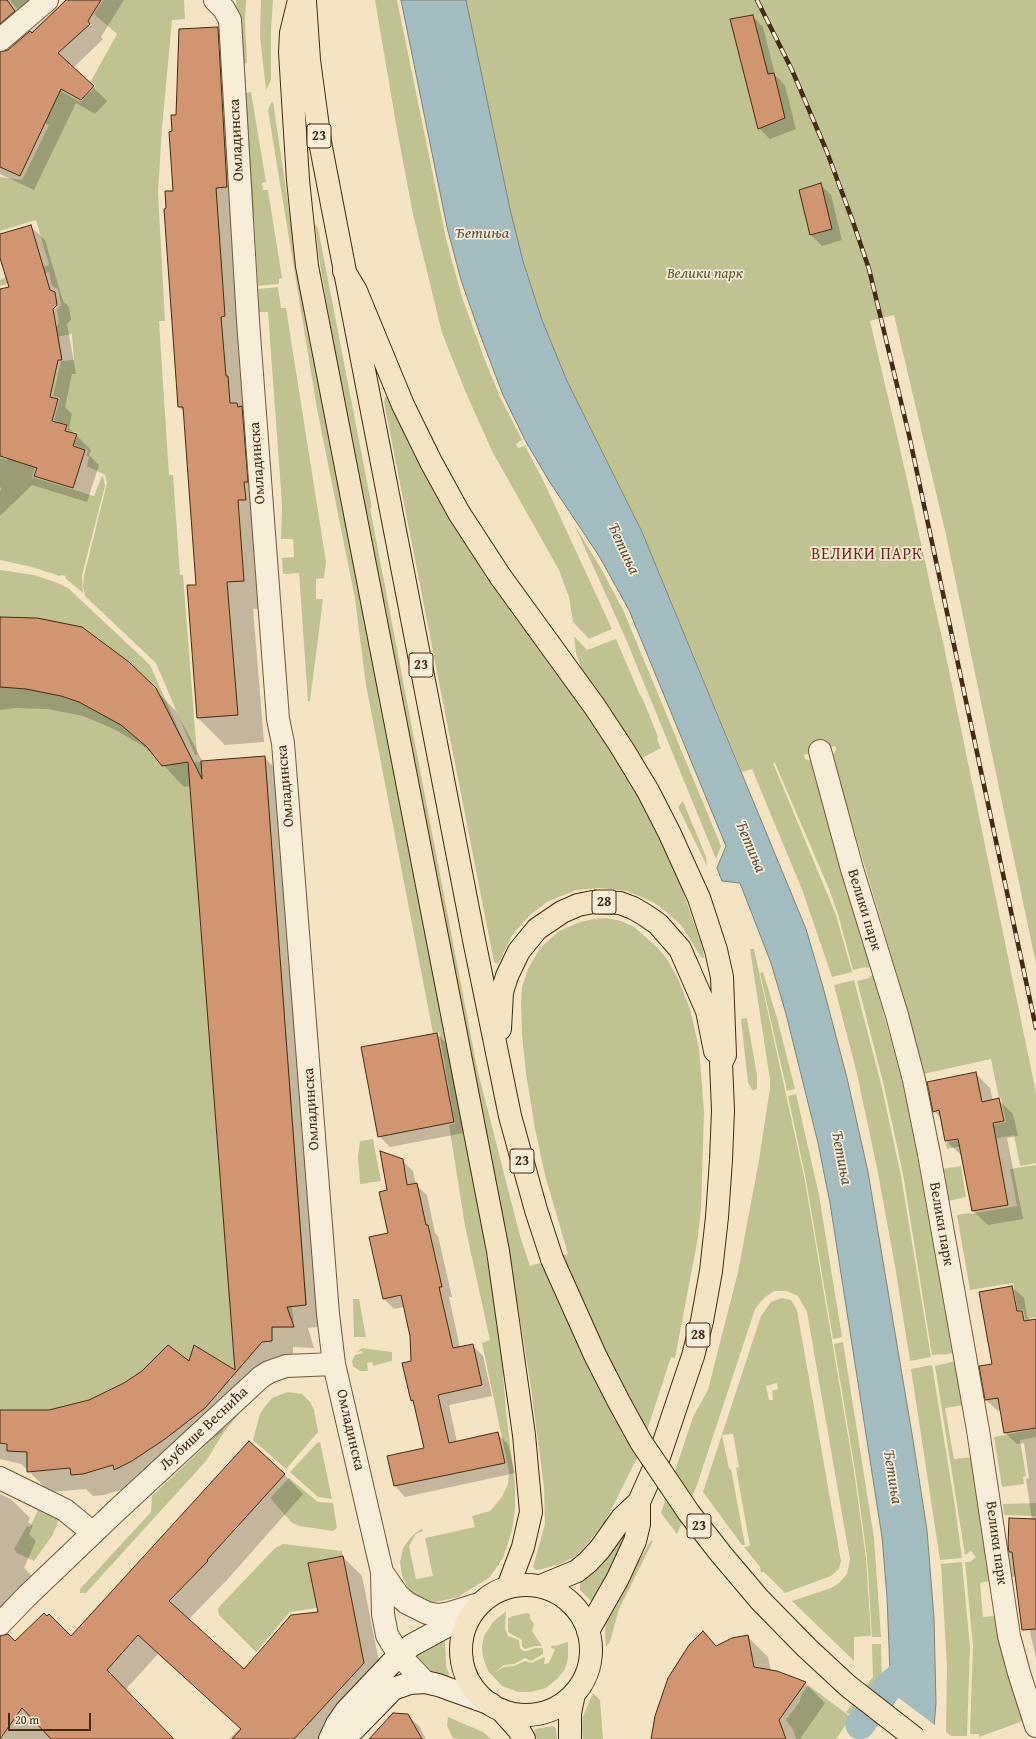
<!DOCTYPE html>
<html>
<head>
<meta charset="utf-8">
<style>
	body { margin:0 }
	#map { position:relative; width:1036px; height:1739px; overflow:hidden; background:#f5e4c4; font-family:"Gentium Book Plus",serif }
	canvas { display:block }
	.scale { position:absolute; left:8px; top:1713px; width:83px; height:18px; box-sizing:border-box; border:2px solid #452b0f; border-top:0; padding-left:5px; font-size:12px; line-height:14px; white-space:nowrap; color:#452b0f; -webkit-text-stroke:3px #f8edd9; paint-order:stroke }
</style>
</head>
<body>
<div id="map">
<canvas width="1036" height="1739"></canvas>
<div class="scale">20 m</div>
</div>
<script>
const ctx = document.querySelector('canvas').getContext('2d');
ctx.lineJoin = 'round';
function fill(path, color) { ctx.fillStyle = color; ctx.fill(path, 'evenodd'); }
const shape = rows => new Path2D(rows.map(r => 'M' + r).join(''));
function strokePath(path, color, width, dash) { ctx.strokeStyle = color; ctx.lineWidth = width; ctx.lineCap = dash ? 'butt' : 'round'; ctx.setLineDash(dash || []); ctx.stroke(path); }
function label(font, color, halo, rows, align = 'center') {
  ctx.font = font + ' "Gentium Book Plus",serif'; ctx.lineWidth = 3.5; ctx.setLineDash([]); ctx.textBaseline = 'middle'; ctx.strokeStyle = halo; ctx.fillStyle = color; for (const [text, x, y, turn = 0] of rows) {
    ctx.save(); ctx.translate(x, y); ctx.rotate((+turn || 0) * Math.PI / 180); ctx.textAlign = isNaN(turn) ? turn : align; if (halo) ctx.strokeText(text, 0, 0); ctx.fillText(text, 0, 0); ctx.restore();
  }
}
const green = shape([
	[10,0,35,0,21,13],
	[103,0,184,0,185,19,172,20,162,128,158,192,165,321,159,321,169,475,173,475,180,575,183,575,197,755,195,755,156,663,85,596,83,586,84,576,107,483,105,475,87,466,89,457,86,456,88,450,74,445,78,433,67,430,68,425,54,420,60,398,53,396,61,361,74,360,72,334,17,344,50,335,59,323,57,310,61,305,58,289,52,286,49,272,0,286,0,280,4,278,49,265,36,220,0,231,0,177,22,180,49,125,41,121,52,86,80,102,96,86,91,81,117,34,94,14],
	[236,0,246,0,245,21,247,63,240,64],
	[261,0,273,0,271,31,271,80,266,90,260,36],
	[375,0,397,0,447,243,462,297,485,360,500,397,522,440,516,444,518,448,525,446,544,482,612,629,589,639,573,622,569,597,559,570,492,451,466,393,442,333,413,214,397,130],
	[466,0,1036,0,1036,964,946,535,894,315,870,321,899,444,946,656,1036,1093,1036,1163,1020,1166,1014,1135,947,1149,945,1143,993,1133,991,1125,1006,1122,1001,1098,999,1098,991,1059,923,1074,908,1012,832,756,836,750,835,746,804,755,805,759,812,761,842,875,871,967,866,968,866,967,853,970,838,914,829,889,775,763,773,763,836,915,852,972,832,977,803,892,752,769,742,772,642,532,567,381,542,320,523,261,510,209],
	[251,92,266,182,262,183,263,190,268,190,282,278,279,279,279,284,258,286,253,209,251,209,245,93],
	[273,102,300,284,316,370,362,602,467,1147,496,1308,501,1349,506,1412,515,1485,515,1509,512,1530,503,1558,490,1577,458,1597,436,1602,428,1602,412,1594,407,1586,402,1576,400,1562,403,1548,411,1537,422,1528,423,1531,416,1534,409,1546,416,1579,433,1576,425,1538,475,1527,472,1516,490,1511,502,1497,508,1484,509,1471,482,1343,490,1340,465,1226,449,1125,455,1123,439,1032,433,1033,366,685,355,599,317,409,268,110,271,103],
	[315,224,318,228,372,508,370,508,477,1068,520,1236,530,1266,568,1254,545,1175,535,1129,526,1073,522,1035,521,1002,522,987,528,969,540,948,559,931,580,922,594,919,607,918,621,921,634,927,656,946,667,959,678,979,690,1009,699,1048,704,1112,701,1210,697,1243,675,1358,671,1357,640,1452,605,1522,582,1550,574,1557,560,1564,542,1569,536,1570,533,1567,545,1524,544,1487,530,1381,513,1276,334,346,319,258],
	[278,287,281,308,286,308,326,562,324,578,316,579,316,599,323,599,310,701,308,701,299,573,283,574,282,558,294,557,293,539,281,539,282,504,268,312,259,312,258,289],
	[388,396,411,446,442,504,484,571,560,677,628,777,652,822,678,878,703,949,704,958,701,957,681,925,663,909,653,902,627,891,599,888,576,890,547,902,531,914,521,925,512,936,499,962,497,964,494,962,384,402,385,397],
	[0,414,25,421,25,424,37,426,39,418,48,420,43,434,32,431,26,450,39,454,32,477,94,496,102,476,104,479,105,486,82,575,83,593,65,578,66,576,62,575,60,576,32,567,0,560,0,491,2,489,0,487,0,458,8,460,18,429,0,422],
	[574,524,602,570,624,612,721,846,716,859,625,637],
	[0,570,34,575,58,583,68,588,150,665,186,746,184,747,186,763,265,756,276,906,307,1305,292,1307,294,1327,272,1328,272,1341,262,1342,206,1407,165,1439,132,1461,114,1470,112,1465,83,1474,71,1475,70,1468,27,1464,26,1452,7,1451,7,1443,0,1443],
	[574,636,587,650,616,639,640,695,642,697,658,737,657,740,661,748,642,758,583,673,576,653],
	[683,801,706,857,707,866,678,807],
	[750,949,754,949,805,1181,854,1471,866,1558,871,1636,854,1637,854,1661,792,1601,831,1588,839,1583,847,1574,850,1560,807,1312,798,1296,787,1291,774,1291,764,1298,755,1309,697,1485,677,1534,661,1513,693,1417,708,1390,738,1272,759,1160,770,1088,770,1080],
	[763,972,777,1018,795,1089,787,1091,760,973],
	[873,975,901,1077,917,1155,953,1353,943,1355,943,1354,932,1355,903,1174,884,1086,857,981,869,978,869,977],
	[854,980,882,1088,901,1176,931,1357,910,1361,895,1266,877,1168,857,1074,834,985],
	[747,1018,757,1075,757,1089,753,1091,748,1083,741,1019],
	[796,1094,819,1195,842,1337,833,1339,806,1180,788,1096],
	[373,1139,381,1181,360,1184,358,1157,360,1141],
	[1036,1165,1036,1317,1026,1319,1023,1309,1018,1310,1013,1283,970,1290,957,1215,969,1213,970,1214,1017,1206,1010,1169],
	[961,1166,966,1197,948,1201,942,1169],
	[781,1298,791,1300,797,1310,841,1561,839,1569,831,1576,785,1593,764,1572,761,1572,760,1567,744,1547,750,1546,736,1468,739,1467,733,1434,722,1435,729,1469,731,1469,745,1545,742,1545,703,1492,761,1316,771,1302],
	[777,1383,778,1389,772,1391,773,1400,769,1400,766,1386],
	[353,1299,359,1299,366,1337,354,1337],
	[843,1342,874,1538,881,1637,872,1637,867,1557,855,1470,834,1344],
	[362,1348,392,1352,392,1361,373,1366,372,1362,367,1363,368,1371,360,1371,353,1366,352,1361,355,1355,363,1353,362,1351,357,1352],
	[955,1361,963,1405,945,1408,954,1459,972,1457,990,1581,980,1583,983,1617,996,1616,1008,1675,1023,1721,979,1737,979,1734,970,1734,973,1646,965,1562,970,1562,976,1557,971,1551,965,1555,935,1366],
	[932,1365,955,1507,962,1558,940,1560,911,1369],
	[287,1392,302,1394,310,1402,314,1410,318,1432,286,1469,253,1440,260,1414,264,1408,272,1398],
	[1036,1429,1036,1437,1020,1440,1026,1476,1023,1477,1024,1484,1002,1487,994,1437],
	[222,1430,224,1432,206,1461,86,1593,80,1593,80,1589,151,1512,152,1496],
	[320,1442,332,1499,318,1497,290,1472,317,1443],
	[289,1478,318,1502,333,1503,337,1528,333,1531,299,1526,291,1522,270,1498],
	[1036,1503,1036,1516,1004,1515,1003,1504],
	[38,1510,59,1520,52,1536,34,1561,17,1553,14,1549,27,1526,30,1527],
	[623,1533,626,1533,620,1555,593,1600,591,1601,580,1590,580,1582,596,1568],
	[651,1540,653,1541,619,1609,610,1642,606,1647,605,1634,606,1620,633,1571],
	[283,1544,342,1551,343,1556,308,1563,317,1608,290,1612,256,1652,219,1615,218,1609,220,1606,275,1548],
	[1008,1552,1036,1553,1036,1573,1011,1577],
	[962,1562,970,1647,967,1736,951,1736,946,1732,947,1666,941,1564],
	[506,1611,505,1629,508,1636,519,1640,520,1648,523,1651,528,1651,535,1648,541,1648,543,1649,543,1654,531,1661,525,1658,514,1664,504,1665,495,1672,504,1667,514,1666,525,1661,532,1663,544,1657,545,1658,544,1664,549,1663,555,1649,551,1648,552,1645,555,1646,568,1642,568,1658,565,1669,558,1678,546,1688,530,1692,518,1692,502,1686,488,1671,483,1657,482,1646,484,1636,493,1622],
	[527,1613,530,1614,530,1618,534,1624,532,1631,542,1646,535,1646,525,1649,522,1646,522,1640,508,1632,508,1618,513,1616],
	[442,1640,445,1642,446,1666,449,1674,449,1677,445,1678,427,1669,413,1656],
	[872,1644,881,1644,882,1684,855,1719,846,1712,873,1677],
	[808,1685,851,1717,836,1739,796,1739,793,1729,786,1720,800,1701,801,1696],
	[593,1693,600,1700,603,1739,583,1739,582,1729,583,1716],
	[448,1717,483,1732,491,1739,457,1739,453,1738,447,1726],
	[553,1726,556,1728,557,1739,537,1739,534,1734,535,1729]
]);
const water = shape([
	[401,0,466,0,510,209,523,261,542,320,567,381,642,532,806,929,823,987,847,1078,868,1172,913,1440,927,1530,934,1618,936,1703,933,1739,888,1739,890,1672,887,1597,882,1537,830,1203,818,1143,786,1014,771,963,740,883,722,881,717,868,726,846,629,610,599,556,549,481,525,440,503,395,481,337,461,280,447,227,401,0]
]);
const pier = shape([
	[887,1689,936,1726,935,1739,886,1739]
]);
const shadow = shape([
	[0,0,47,0,2,50,2,54,9,50,67,0,124,0,101,37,103,39,73,68,107,101,95,114,76,103,34,190,0,174],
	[752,16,763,27,775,75,785,85,796,129,770,139,759,128],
	[218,28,244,55,254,214,242,215,256,422,268,434,274,509,271,509,271,608,253,609,264,742,225,745,198,718,197,586,184,412,179,407,173,132,177,116],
	[820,184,831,195,842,240,822,246,811,235,800,191],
	[30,226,45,240,63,301,69,307,71,320,67,324,76,374,72,374,65,407,72,414,69,428,91,450,89,455,99,465,87,502,32,485,0,516,0,290,10,288,0,254,0,235],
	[0,618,128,662,176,711,203,762,264,757,285,779,327,1326,308,1328,314,1348,293,1347,293,1362,283,1363,226,1429,186,1460,133,1486,104,1495,93,1496,86,1489,50,1492,21,1464,0,1459,0,1410,49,1411,70,1407,190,1362,195,1346,236,1372,191,786,184,787,155,756,143,746,114,729,83,716,48,709,14,708,0,710],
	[437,1034,448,1045,464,1133,390,1147,379,1136],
	[975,1073,990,1088,993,1101,998,1099,1013,1114,1018,1136,1007,1138,1023,1219,988,1225,973,1211,962,1155,961,1155,946,1141,941,1118,934,1111],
	[402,1160,413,1171,416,1185,427,1195,435,1233,438,1236,452,1297,449,1297,460,1348,473,1346,483,1356,492,1396,449,1405,457,1442,497,1433,508,1444,515,1473,405,1497,395,1486,388,1456,425,1449,415,1404,411,1400,411,1336,405,1307,394,1309,384,1299,389,1234,389,1190],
	[1012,1287,1024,1298,1027,1316,1031,1321,1036,1320,1036,1659,1013,1554,1010,1551,1032,1520,1026,1479,1029,1478,1024,1443,1017,1444,1005,1433,1001,1410,998,1411,986,1400],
	[284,1474,303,1494,226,1581,188,1620,244,1670,319,1613,343,1557,362,1576,383,1682,331,1739,229,1739,240,1728,158,1654,125,1690,173,1739,0,1739,0,1494,11,1499,30,1518,28,1522,33,1526,29,1534,36,1541,24,1568,33,1577,6,1634,15,1643,71,1638],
	[748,1637,768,1657,771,1671,805,1683,825,1703,800,1739,653,1739,717,1647],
	[407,1715,419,1726,426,1739,371,1739]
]);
const canal = shape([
	[860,1725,889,1686,912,1666]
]);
const building = shape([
	[0,0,7,0,15,11,0,24,0,0],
	[66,0,101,0,88,21,90,24,58,53,94,86,81,100,61,89,20,176,0,167,0,52,8,50,30,31,32,33,66,0],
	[753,15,768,74,774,73,785,118,758,129,730,19,753,15],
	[218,27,227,187,216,188,225,316,221,317,226,376,228,376,230,403,237,403,238,407,242,406,248,482,244,482,246,500,238,500,244,581,227,582,238,715,197,718,187,585,196,585,183,407,178,407,164,209,166,208,165,191,173,191,169,132,172,131,171,115,176,115,179,29,218,27],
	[821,183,832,229,810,235,799,190,821,183],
	[31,225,50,290,55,292,57,305,53,309,62,360,58,360,50,397,58,399,52,421,67,425,65,431,77,434,73,446,85,450,73,488,34,476,37,468,0,456,0,289,9,287,0,258,0,234,31,225],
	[0,617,37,618,82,627,129,662,156,688,202,779,201,761,265,756,306,1305,287,1307,294,1327,272,1327,272,1341,262,1342,205,1408,165,1439,132,1461,114,1470,113,1465,83,1474,71,1475,70,1468,27,1472,27,1452,7,1451,7,1444,0,1443,0,1410,49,1410,89,1400,124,1383,142,1371,168,1345,189,1361,194,1345,235,1370,188,762,162,766,147,747,121,725,79,702,61,696,26,689,0,687,0,617],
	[437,1033,454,1122,378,1137,361,1047,437,1033],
	[976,1072,982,1102,999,1098,1004,1121,993,1123,1008,1205,972,1211,958,1139,945,1141,939,1110,933,1112,927,1082,976,1072],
	[380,1151,403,1159,407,1185,417,1183,426,1225,428,1225,442,1287,439,1287,453,1348,473,1344,482,1385,438,1395,449,1443,498,1432,505,1463,394,1486,387,1456,424,1448,413,1400,411,1401,402,1363,411,1361,410,1336,401,1295,383,1299,369,1237,388,1233,379,1192,387,1190,380,1151],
	[1012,1286,1017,1311,1022,1311,1024,1321,1036,1319,1036,1428,1004,1433,998,1398,985,1400,979,1366,992,1364,979,1292,1012,1286],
	[249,1441,285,1474,207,1560,208,1561,169,1601,244,1669,291,1615,318,1612,308,1563,343,1556,364,1663,294,1739,232,1739,241,1729,138,1635,107,1670,174,1739,51,1739,22,1708,0,1739,0,1636,8,1634,15,1641,44,1613,47,1616,49,1614,71,1636,249,1441],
	[1009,1518,1036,1519,1036,1629,1022,1630,1012,1552,1009,1552,1008,1546,1009,1518],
	[703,1631,716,1646,732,1638,748,1635,754,1667,777,1671,806,1682,779,1720,786,1739,651,1739,655,1716,668,1678,689,1645,703,1631],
	[393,1713,408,1714,422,1739,369,1739,393,1713]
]);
const minor = shape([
	[215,0,224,9,230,20,248,321,278,719,283,743,328,1314,334,1364,382,1572,383,1614,387,1635,399,1655,425,1682],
	[0,40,47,0],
	[820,751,852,869,897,1015,914,1080,929,1154,978,1430,1009,1636,1019,1673,1036,1726],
	[0,1478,65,1510,93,1533],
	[382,1572,398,1595,407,1603,427,1613,438,1615,450,1613,479,1604],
	[0,1624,27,1596,116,1511,261,1377,269,1372,286,1366,334,1364]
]);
const secondary = shape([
	[330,1739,337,1724,346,1711,399,1655,412,1645,471,1613],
	[337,1739,354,1729,393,1689,410,1683,425,1682,438,1685,491,1704]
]);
const primary = shape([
	[299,0,291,33,290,52,298,180,307,266,498,1251,524,1435,531,1512,523,1547,508,1587],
	[305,1,309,60,320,142,474,940,510,1116,536,1210,552,1259],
	[344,271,356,291,403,405,431,462,459,513,500,576,595,707,622,748,648,791,669,832,699,898,716,950,722,977,725,1055,721,1063,723,1110,721,1160,717,1217,711,1271,702,1321,693,1356,659,1457,639,1502,622,1518,600,1549,588,1562,577,1571,541,1586],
	[500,1029,502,992,507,976,519,951,537,929,562,912,578,905,593,902,620,903,633,908,645,915,658,924,680,949,707,1011,715,1051],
	'461 1650a65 65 0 1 1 130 0a65 65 0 1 1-130 0Z',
	[588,1631,618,1578,635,1541,639,1524,639,1502],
	[501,1710,519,1730,524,1739],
	[570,1739,570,1713,574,1694]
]);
const rail = shape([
	[757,0,792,70,827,152,853,222,869,269,909,435,1036,1028]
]);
const primaryBridge = shape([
	[552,1259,595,1355,619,1402,641,1442,689,1513,721,1554,760,1600,807,1648,848,1686,916,1739]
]);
const shields = [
	[319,136,24],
	[421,665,24],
	[604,902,24],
	[522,1161,24],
	[698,1335,24],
	[699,1526,24]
];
const shieldNames = [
	["23",319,136],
	["23",421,665],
	["28",604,902],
	["23",522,1161],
	["28",698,1335],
	["23",699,1526]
];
const streetNames = [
	["Омладинска",237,140,-93],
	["Омладинска",258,463,-94],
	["Омладинска",286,786,-95],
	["Велики парк",864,910,73],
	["Омладинска",312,1109,-94],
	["Велики парк",941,1224,80],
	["Љубише Веснића",204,1429,-43],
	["Омладинска",350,1430,77],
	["Велики парк",996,1543,82]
];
const parkNames = [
	["Велики парк",705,274]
];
const waterNames = [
	["Ђетиња",482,234],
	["Ђетиња",623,549,65],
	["Ђетиња",750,847,67],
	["Ђетиња",841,1158,79],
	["Ђетиња",892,1477,81]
];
const neighbourhoodNames = [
	["ВЕЛИКИ ПАРК",867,555]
];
fill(green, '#c0c391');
fill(water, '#a2bcbf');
strokePath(water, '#7d8279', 1);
fill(pier, '#f5e4c4');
fill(shadow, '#0003');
strokePath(canal, '#a2bcbf', 29);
fill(building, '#d19671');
strokePath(building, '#452b0f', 1);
strokePath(minor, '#71593c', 24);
strokePath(secondary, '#452b0f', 24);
strokePath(primary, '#452b0f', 24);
strokePath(minor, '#f8edd9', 22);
strokePath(secondary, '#f8edd9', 22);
strokePath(primary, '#f5e4c4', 22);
strokePath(rail, '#452b0f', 4.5);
strokePath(rail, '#f8edd9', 3, [9]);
strokePath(primaryBridge, '#452b0f', 24, []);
strokePath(primaryBridge, '#f5e4c4', 22);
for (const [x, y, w] of shields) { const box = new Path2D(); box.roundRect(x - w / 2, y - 12, w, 24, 3); ctx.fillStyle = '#f8edd9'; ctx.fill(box); strokePath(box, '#452b0f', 1); }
label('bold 14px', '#452b0f', null, shieldNames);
label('15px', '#452b0f', '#f8edd9', streetNames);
label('italic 15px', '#645130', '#f8edd9', parkNames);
label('italic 16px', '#5c4f3b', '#f8edd9', waterNames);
ctx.letterSpacing = '1px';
label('16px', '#7a1f14', '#f8edd9', neighbourhoodNames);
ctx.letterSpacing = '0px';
</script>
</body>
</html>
